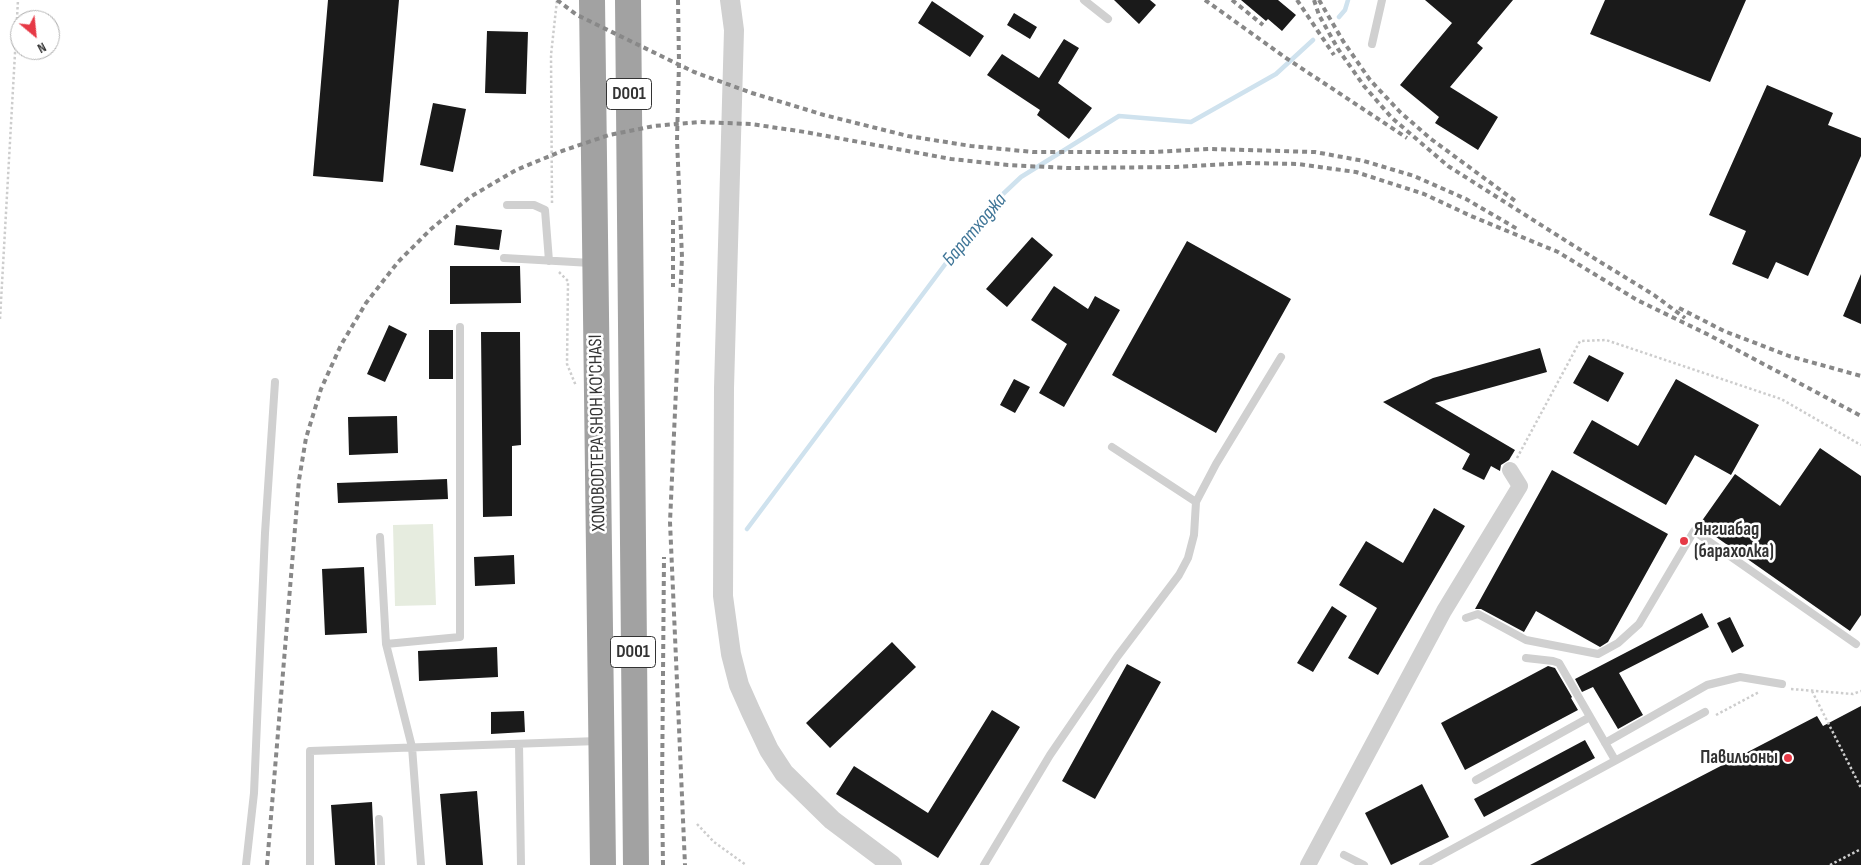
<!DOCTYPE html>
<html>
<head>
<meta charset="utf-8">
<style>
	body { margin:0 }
	#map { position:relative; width:1861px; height:865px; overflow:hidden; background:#fff; font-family:"Sofia Sans Condensed",sans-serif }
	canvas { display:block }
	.north { position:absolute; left:10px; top:10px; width:50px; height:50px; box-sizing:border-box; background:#fff; border:1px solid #adadad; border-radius:50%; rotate:152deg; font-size:14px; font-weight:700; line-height:20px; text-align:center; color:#333 }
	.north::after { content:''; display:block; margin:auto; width:18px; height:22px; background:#e63946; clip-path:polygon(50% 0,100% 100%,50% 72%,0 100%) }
</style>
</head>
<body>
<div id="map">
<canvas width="1861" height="865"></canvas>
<div class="north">N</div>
</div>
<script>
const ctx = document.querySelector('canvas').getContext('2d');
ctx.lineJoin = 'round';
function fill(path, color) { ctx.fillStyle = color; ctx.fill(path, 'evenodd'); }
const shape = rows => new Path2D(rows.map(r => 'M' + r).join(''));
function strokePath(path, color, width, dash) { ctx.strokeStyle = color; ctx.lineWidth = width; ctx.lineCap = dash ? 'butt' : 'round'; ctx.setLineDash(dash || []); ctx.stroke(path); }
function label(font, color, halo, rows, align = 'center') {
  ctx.font = font + ' "Sofia Sans Condensed",sans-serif'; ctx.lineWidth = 5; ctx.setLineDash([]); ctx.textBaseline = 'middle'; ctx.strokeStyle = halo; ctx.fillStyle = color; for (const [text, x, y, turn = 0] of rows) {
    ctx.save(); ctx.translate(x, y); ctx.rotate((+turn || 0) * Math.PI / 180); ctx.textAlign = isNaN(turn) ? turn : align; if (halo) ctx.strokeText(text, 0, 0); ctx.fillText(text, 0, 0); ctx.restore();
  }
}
const green = shape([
	[433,524,436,605,395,606,393,525]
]);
const stream = shape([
	[1339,17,1345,10,1348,0],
	[747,529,985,211,1021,177,1119,116,1191,122,1276,74,1313,40]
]);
const building = shape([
	[328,0,399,0,383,182,313,176],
	[1114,0,1150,0,1156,5,1139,24],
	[1241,0,1278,0,1296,15,1282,31,1268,19,1266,21],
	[1425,0,1513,0,1477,43,1483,48,1450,87,1498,117,1478,150,1435,123,1439,117,1400,85,1452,23],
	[1605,0,1746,0,1710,82,1590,34],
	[932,1,984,36,970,57,918,23],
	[1014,13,1037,27,1030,39,1007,25],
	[487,31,528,32,526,94,485,93],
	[1064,39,1079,48,1058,83,1092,108,1069,139,1037,115,1040,110,987,75,1002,54,1039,78],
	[1767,85,1833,113,1828,125,1861,138,1861,156,1808,276,1776,262,1768,279,1732,264,1746,231,1709,215],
	[433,103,466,109,453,172,420,165],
	[456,225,502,230,499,250,454,245],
	[1032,237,1053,255,1007,307,986,289],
	[1187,241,1291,299,1216,433,1112,375],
	[450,266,520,266,521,303,450,304],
	[1861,274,1861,324,1843,316],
	[1054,286,1088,309,1095,296,1120,310,1064,407,1039,393,1067,344,1031,320],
	[389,325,407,334,385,382,367,374],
	[429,330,453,330,453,379,429,379],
	[481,332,520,332,521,445,512,446,512,516,483,517],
	[1540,348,1547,372,1435,403,1515,450,1509,460,1501,465,1500,471,1491,466,1484,480,1462,469,1470,454,1383,402,1433,378],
	[1589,355,1624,373,1608,402,1573,383],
	[1014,379,1030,387,1015,413,1000,405],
	[1676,379,1759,425,1731,475,1695,455,1666,505,1573,453,1592,420,1638,446],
	[397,416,398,453,349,455,348,417],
	[1820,448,1861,476,1861,615,1850,631,1699,525,1735,474,1780,506],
	[1552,470,1668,534,1608,642,1600,647,1536,611,1524,632,1481,609,1475,609],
	[447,479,448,499,338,503,337,483],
	[1434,508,1465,526,1378,675,1348,658,1377,608,1339,585,1366,541,1403,563],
	[514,555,515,584,475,586,474,557],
	[364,567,367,633,325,635,322,569],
	[1332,606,1347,616,1313,672,1297,663],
	[1702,613,1709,627,1619,673,1643,715,1618,729,1593,687,1582,692,1575,679],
	[1730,617,1744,646,1732,653,1717,623],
	[892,642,916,667,830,748,806,723],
	[497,647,498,677,419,681,418,651],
	[1127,664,1161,682,1095,799,1062,781],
	[1548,666,1555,668,1572,697,1571,698,1578,710,1465,770,1441,723],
	[1861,706,1861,865,1530,865,1817,716,1823,726],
	[992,710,1020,727,938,858,836,794,854,766,928,813],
	[524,711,525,732,491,734,491,712],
	[1585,740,1595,758,1484,817,1474,799],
	[1422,784,1449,837,1391,865,1365,813],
	[477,791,483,865,446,865,440,794],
	[372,802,375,865,335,865,331,805]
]);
const path = shape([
	[552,203,551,55,557,0],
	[559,272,568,281,567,364,576,386],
	[0,319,18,0],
	[1517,458,1580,341,1606,340,1781,399,1861,445],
	[1791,689,1853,694,1861,691],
	[1812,691,1861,788],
	[1716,715,1759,692],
	[697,824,714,842,746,865],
	[1830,865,1861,849]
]);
const service = shape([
	[1084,0,1108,19],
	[1372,44,1382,0],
	[507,205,534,205,545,210,549,261],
	[504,258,591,263],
	[1112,447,1196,502],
	[380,537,386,644,412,747,421,865],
	[1466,618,1478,614,1526,640,1598,654,1618,643,1639,624,1694,531,1856,644],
	[386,644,460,637,460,327],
	[1526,658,1553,661,1559,663,1615,760],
	[1605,743,1707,685,1740,677,1782,684],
	[519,744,521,865],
	[1476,780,1590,717],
	[379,819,381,865],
	[1344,855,1364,865],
	[246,865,254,793,265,533,275,382],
	[310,865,310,751,598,741],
	[984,865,1050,755,1117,657,1179,575,1188,558,1194,535,1196,502,1216,464,1281,357],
	[1423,865,1705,712]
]);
const minor = shape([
	[1308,865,1444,611,1520,486,1510,470]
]);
const tertiary = shape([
	[730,0,734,30,724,388,723,596,731,654,739,685,751,712,769,750,784,773,832,820,892,865]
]);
const trunk = shape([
	[592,0,603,865],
	[628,0,636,865]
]);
const rail = shape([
	[557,0,577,15,694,72,752,93,824,115,908,136,971,146,1033,152,1154,152,1209,149,1315,152,1364,161,1414,176,1466,199,1519,230],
	[678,0,679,63,677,140,682,257,670,522,685,865],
	[1205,0,1286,58,1407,138],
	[1232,0,1263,25],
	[1297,0,1334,55],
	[1314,0,1319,15,1338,49,1364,86,1392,118,1448,166,1571,244,1654,295,1685,318],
	[1319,0,1343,41,1370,80,1400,112,1431,139,1518,203],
	[673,220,673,287],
	[1679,308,1724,331,1789,356,1861,376],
	[267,865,299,480,306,438,321,389,341,345,366,303,398,262,431,229,470,197,516,170,562,151,609,135,654,126,699,122,751,124,805,132,951,159,1008,165,1067,168,1175,167,1245,163,1298,164,1356,172,1424,194,1471,216,1558,252,1637,300,1709,335,1861,416],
	[663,865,662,793,664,557]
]);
const markers = [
	[1684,541,5,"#e63946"],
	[1788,758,5,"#e63946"]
];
const shields = [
	[629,94,45],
	[633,652,45]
];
const shieldNames = [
	["D001",629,94],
	["D001",633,652]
];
const streetNames = [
	["XONOBODTEPA SHOH KO'CHASI",598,433,-91]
];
const poiNames = [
	["Янгиабад",1694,530],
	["(барахолка)",1694,552],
	["Павильоны",1778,758,"right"]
];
const waterNames = [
	["Баратходжа",975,230,-50]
];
fill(green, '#e6ecdf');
strokePath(stream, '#cfe2ee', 4.5);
fill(building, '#1a1a1a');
strokePath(path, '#cdcdcd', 2.5, [2.5, 2.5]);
strokePath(service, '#d0d0d0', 8);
strokePath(minor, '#d0d0d0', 16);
strokePath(tertiary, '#d0d0d0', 20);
strokePath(trunk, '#a2a2a2', 26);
strokePath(rail, '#888', 4, [5, 4]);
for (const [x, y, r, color] of markers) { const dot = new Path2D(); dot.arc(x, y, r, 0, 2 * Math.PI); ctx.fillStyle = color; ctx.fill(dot); strokePath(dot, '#fff', 2); }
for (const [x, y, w] of shields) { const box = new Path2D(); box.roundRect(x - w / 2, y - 15.5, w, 31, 4); ctx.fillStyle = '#fff'; ctx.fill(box); strokePath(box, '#333', 1); }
label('bold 18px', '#333', null, shieldNames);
label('19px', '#333', '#fff', streetNames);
label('bold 19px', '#333', '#fff', poiNames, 'left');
label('italic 20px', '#3f7597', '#fff', waterNames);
</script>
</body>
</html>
